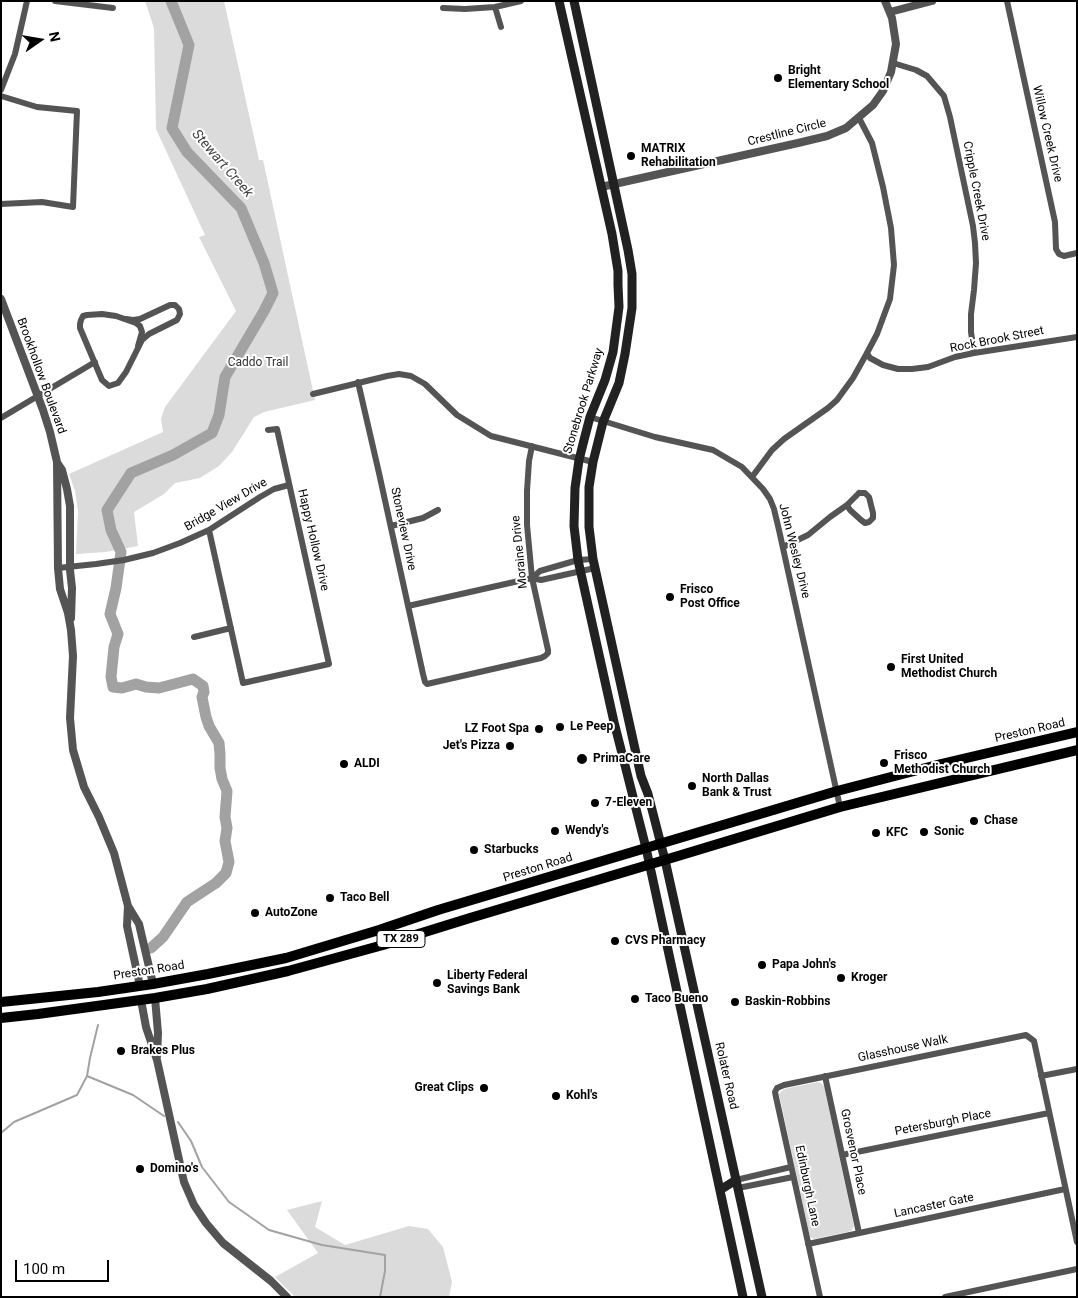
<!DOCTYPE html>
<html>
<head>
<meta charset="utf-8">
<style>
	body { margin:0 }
	#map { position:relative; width:1078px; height:1298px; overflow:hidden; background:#fff; font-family:Roboto,sans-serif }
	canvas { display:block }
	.frame { position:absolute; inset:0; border:2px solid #000; pointer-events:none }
	.north { position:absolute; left:15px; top:15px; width:50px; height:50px; -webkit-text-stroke:4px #fff; paint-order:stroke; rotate:77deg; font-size:14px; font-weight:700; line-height:20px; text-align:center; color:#000 }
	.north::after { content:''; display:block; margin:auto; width:18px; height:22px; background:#000; clip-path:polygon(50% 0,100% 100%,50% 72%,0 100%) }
	.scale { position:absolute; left:15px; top:1260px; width:94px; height:22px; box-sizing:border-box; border:2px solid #000; border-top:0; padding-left:6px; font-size:15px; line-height:18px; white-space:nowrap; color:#000; -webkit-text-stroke:4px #fff; paint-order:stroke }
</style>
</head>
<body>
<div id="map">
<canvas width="1078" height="1298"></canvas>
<div class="frame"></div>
<div class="north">N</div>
<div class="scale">100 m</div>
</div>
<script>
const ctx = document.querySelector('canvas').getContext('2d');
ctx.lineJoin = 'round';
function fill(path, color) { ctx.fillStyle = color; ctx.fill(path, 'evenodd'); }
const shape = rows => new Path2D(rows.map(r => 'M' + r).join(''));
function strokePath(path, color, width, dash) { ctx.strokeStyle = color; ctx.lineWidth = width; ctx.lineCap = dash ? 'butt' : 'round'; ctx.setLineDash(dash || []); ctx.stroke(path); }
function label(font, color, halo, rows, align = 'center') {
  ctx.font = font + ' Roboto,sans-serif'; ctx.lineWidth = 4; ctx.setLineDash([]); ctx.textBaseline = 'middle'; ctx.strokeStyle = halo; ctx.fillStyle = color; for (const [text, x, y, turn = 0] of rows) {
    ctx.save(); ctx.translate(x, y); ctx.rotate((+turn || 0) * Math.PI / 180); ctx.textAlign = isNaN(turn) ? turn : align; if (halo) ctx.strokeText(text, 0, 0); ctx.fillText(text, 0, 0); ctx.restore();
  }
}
const green = shape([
	[145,1,224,1,259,160,263,160,315,400,264,412,254,417,232,452,219,466,200,478,175,483,164,494,134,512,138,546,106,552,76,554,78,511,75,491,69,474,163,432,161,419,165,407,236,311,199,237,205,235,156,129,154,28],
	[818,1082,821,1083,824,1086,854,1226,851,1231,814,1239,810,1237,779,1094,784,1089],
	[322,1201,315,1227,345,1245,409,1226,428,1229,443,1247,452,1282,449,1297,295,1297,275,1277,318,1253,287,1210]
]);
const stream = shape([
	[87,1076,133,1095,164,1116],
	[178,1122,191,1141,202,1167,229,1202,269,1230,322,1245,385,1255,385,1271,380,1297],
	[1,1133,14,1122,77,1095,87,1076,90,1058,98,1025]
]);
const river = shape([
	[151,948,163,937,187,902,216,883,226,873,229,862,225,841,227,828,225,817,227,791,222,779,220,768,220,754,219,743,209,726,206,717,202,697,204,692,203,686,193,679,159,688,146,687,136,684,122,688,113,687,111,677,114,647,118,634,110,614,116,588,121,552,111,530,107,510,131,473,173,455,212,433,219,415,225,377,264,311,273,293,264,263,241,208,187,152,172,128,189,45,171,1]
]);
const minor = shape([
	[55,1,113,8],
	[1007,1,1055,222,1056,249,1059,254,1064,256,1077,253],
	[495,7,501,27],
	[443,8,465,9,495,7,521,1],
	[893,63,916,70,927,76,944,96,950,117,973,226,975,243,976,263,974,290,971,314,971,332,974,353],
	[1,90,15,54,27,1],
	[1,96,37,107,77,111,73,207,42,202,1,204],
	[126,319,133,320,140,319,170,305,175,305,179,309,180,314,177,320,149,334,142,340,126,372,118,383,109,386,102,380,80,328,80,324,81,320,83,316,87,315,102,314,116,316,136,323,140,326,142,332,138,346],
	[867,353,870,358,883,365,898,369,912,369,928,367,955,357,974,353,1077,337],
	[358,382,379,473,423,674,425,682,427,684,541,658,545,656,548,653,548,650,532,578,527,525,527,491,529,461,532,446],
	[313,394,387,376,399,374,411,376,425,384,457,415,491,436,593,462],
	[590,417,655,437,713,450,742,467,763,489,770,499,774,509,779,530,840,807],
	[1,418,95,362],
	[752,477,772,450,784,439,828,408,837,400,853,378,867,353,877,334,890,299,894,265,891,228,883,187,872,143,859,118],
	[859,493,865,493,869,497,873,513,873,518,869,522,865,523,861,520,850,510,847,505,859,493],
	[391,526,423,518,438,510],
	[209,530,243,683,329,664,277,429,268,430],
	[783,547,808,535,830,517,847,505],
	[58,568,96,564,124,560,153,553,180,543,209,530,260,497,274,489,289,485],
	[532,578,540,571,578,560,593,559],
	[408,606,532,578,541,580,595,568],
	[194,637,231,628],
	[825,1076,859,1233],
	[1041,1076,1077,1069],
	[842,1155,1049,1113],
	[736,1180,791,1167],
	[738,1188,793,1177],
	[808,1244,1065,1189],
	[820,1297,776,1097,775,1092,777,1088,784,1085,1026,1035,1034,1041,1077,1242],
	[945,1297,1077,1269]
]);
const tertiary = shape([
	[890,12,932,1],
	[601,187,798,143,827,136,846,128,873,105,883,91,891,72,896,44,892,18,885,1],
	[1,299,43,410,50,432,57,462,58,568,60,589,68,613,71,630,73,656,70,718,73,750,84,787,99,817,114,853,128,906,127,926,140,986],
	[58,464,62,470,67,489,70,506,70,570,72,588,71,618],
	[128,906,139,924,153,984],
	[155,998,158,1033,157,1056],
	[141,1000,146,1027,157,1060,184,1182,194,1205,206,1223,223,1243,271,1281,287,1297]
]);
const secondary = shape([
	[559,1,612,234,618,271,618,285,619,307,613,352,605,380,590,417,584,440,579,460,575,488,574,526,578,560,614,722,646,848,743,1297],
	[574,1,628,250,632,274,632,308,625,354,619,383,603,422,593,462,589,487,589,527,593,559,641,776,648,794,665,860,762,1297],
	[720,1190,736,1180]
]);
const primary = shape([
	[1,1002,98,992,153,984,208,974,286,958,379,930,438,910,837,791,941,764,1077,732],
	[1,1018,38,1014,155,998,207,989,288,971,383,945,470,918,678,856,840,807,1077,750]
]);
const markers = [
	[778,78,5,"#000"],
	[631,156,5,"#000"],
	[670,597,5,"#000"],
	[891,667,5,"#000"],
	[560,727,5,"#000"],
	[539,729,5,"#000"],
	[510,746,5,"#000"],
	[582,759,6,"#000"],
	[884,763,5,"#000"],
	[344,764,5,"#000"],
	[692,786,5,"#000"],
	[595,803,5,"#000"],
	[974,821,5,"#000"],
	[555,831,5,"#000"],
	[924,832,5,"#000"],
	[876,833,5,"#000"],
	[474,850,5,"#000"],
	[330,898,5,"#000"],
	[255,913,5,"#000"],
	[615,941,5,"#000"],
	[762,965,5,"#000"],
	[841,978,5,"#000"],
	[437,983,5,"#000"],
	[635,999,5,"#000"],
	[735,1002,5,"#000"],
	[121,1051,5,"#000"],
	[484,1088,5,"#000"],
	[556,1096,5,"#000"],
	[140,1169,5,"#000"]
];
const shields = [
	[401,939,48]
];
const shieldNames = [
	["TX 289",401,939]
];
const poiNames = [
	["Bright",788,71],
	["Elementary School",788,85],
	["MATRIX",641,149],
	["Rehabilitation",641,163],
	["Frisco",680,590],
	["Post Office",680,604],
	["First United",901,660],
	["Methodist Church",901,674],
	["Le Peep",570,727],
	["LZ Foot Spa",529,729,"right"],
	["Jet's Pizza",500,746,"right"],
	["Frisco",894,756],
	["Methodist Church",894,770],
	["PrimaCare",593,759],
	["ALDI",354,764],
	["North Dallas",702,779],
	["Bank & Trust",702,793],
	["7-Eleven",605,803],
	["Chase",984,821],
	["Wendy's",565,831],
	["Sonic",934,832],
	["KFC",886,833],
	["Starbucks",484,850],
	["Taco Bell",340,898],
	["AutoZone",265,913],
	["CVS Pharmacy",625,941],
	["Papa John's",772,965],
	["Liberty Federal",447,976],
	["Savings Bank",447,990],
	["Kroger",851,978],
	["Taco Bueno",645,999],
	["Baskin-Robbins",745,1002],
	["Brakes Plus",131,1051],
	["Great Clips",474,1088,"right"],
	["Kohl's",566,1096],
	["Domino's",150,1169]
];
const streetNames = [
	["Crestline Circle",787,133,-14],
	["Willow Creek Drive",1047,134,77],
	["Cripple Creek Drive",976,191,79],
	["Rock Brook Street",997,340,-11],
	["Brookhollow Boulevard",41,376,70],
	["Stonebrook Parkway",584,401,-73],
	["Bridge View Drive",226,505,-30],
	["Stoneview Drive",403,529,78],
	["Happy Hollow Drive",313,540,77],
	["John Wesley Drive",794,551,76],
	["Moraine Drive",520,552,-96],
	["Preston Road",1030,731,-13],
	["Preston Road",538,868,-17],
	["Preston Road",149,971,-9],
	["Glasshouse Walk",903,1049,-12],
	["Rolater Road",726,1076,77],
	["Petersburgh Place",943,1123,-11],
	["Grosvenor Place",853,1152,78],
	["Edinburgh Lane",807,1186,78],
	["Lancaster Gate",934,1206,-12]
];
const parkNames = [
	["Caddo Trail",258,363]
];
const waterNames = [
	["Stewart Creek",222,164,49]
];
fill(green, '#dbdbdb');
strokePath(stream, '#a2a2a2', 2);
strokePath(river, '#a2a2a2', 11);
strokePath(minor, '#545454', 6);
strokePath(tertiary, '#545454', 8);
strokePath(secondary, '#212121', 9);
strokePath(primary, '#000', 10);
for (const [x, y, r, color] of markers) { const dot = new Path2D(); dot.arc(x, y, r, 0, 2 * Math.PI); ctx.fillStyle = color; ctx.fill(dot); strokePath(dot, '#fff', 2); }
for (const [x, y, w] of shields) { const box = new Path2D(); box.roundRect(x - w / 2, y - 8.5, w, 17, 4); ctx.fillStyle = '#fff'; ctx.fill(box); strokePath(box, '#000', 1); }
label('bold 11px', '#000', null, shieldNames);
label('bold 12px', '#000', '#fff', poiNames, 'left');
label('12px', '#000', '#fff', streetNames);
label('12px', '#323232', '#fff', parkNames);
label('italic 14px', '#434343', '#fff', waterNames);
</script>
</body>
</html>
